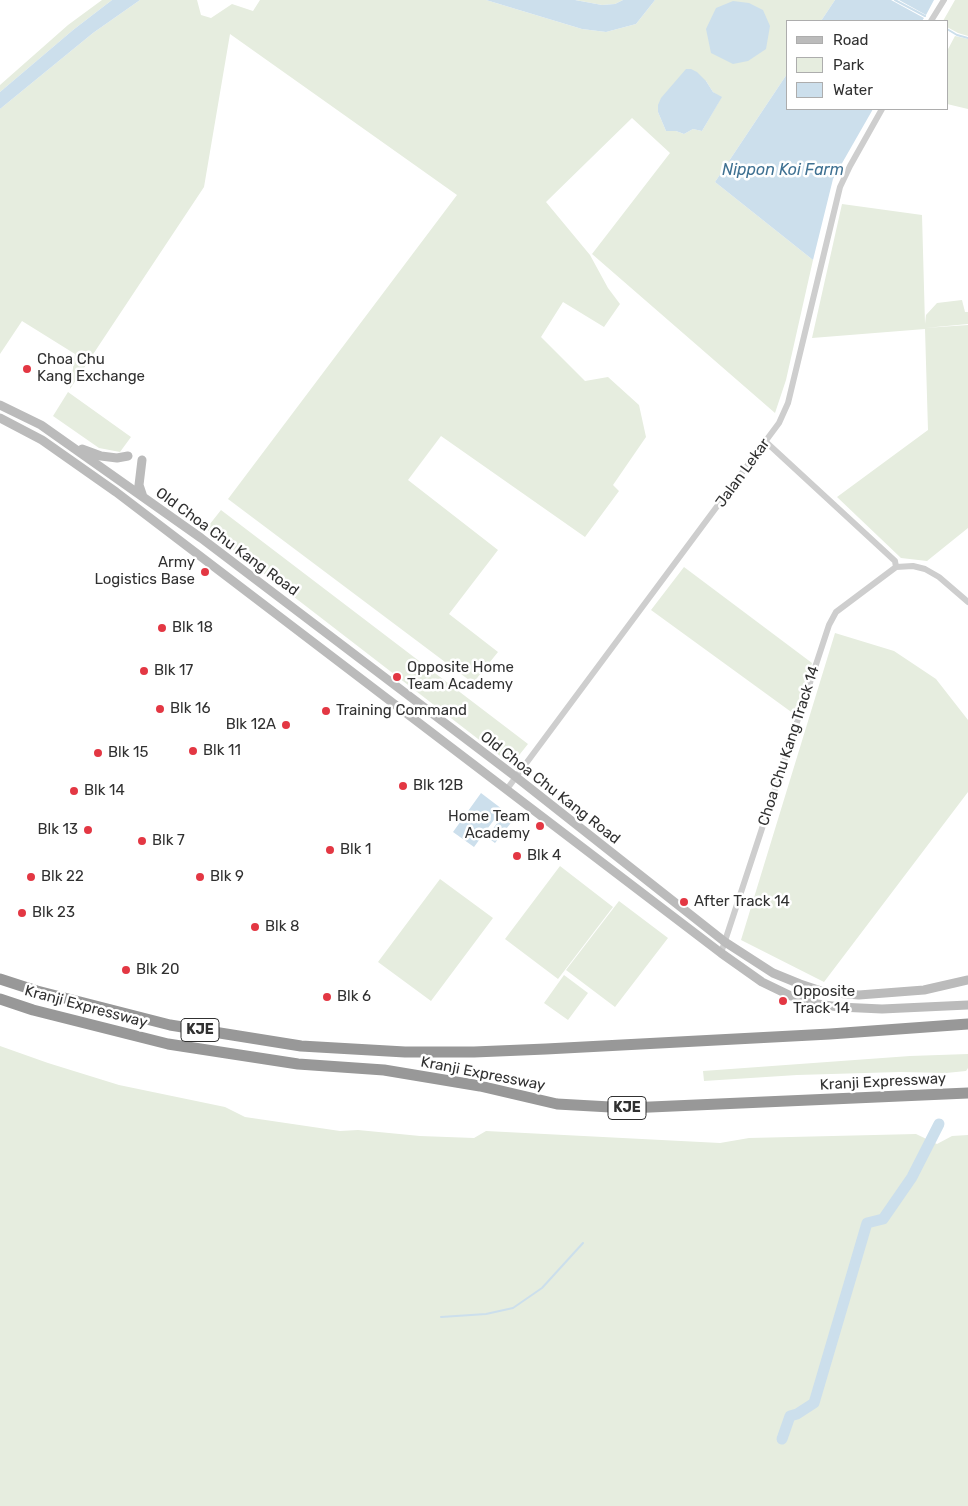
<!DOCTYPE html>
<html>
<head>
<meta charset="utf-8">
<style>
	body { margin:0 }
	#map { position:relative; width:968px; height:1506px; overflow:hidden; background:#fff; font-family:Rubik,sans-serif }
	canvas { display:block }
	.legend { position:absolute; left:786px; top:20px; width:162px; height:90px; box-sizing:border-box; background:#fff; border:1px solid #adadad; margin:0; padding:6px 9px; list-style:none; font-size:15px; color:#313131 }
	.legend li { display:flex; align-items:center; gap:10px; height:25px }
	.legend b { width:25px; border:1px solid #adadad }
</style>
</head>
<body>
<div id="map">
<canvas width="968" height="1506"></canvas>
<ul class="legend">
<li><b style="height:6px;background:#bbb"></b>Road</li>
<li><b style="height:14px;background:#e6eddf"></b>Park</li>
<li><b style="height:14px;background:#ccdfec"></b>Water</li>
</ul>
</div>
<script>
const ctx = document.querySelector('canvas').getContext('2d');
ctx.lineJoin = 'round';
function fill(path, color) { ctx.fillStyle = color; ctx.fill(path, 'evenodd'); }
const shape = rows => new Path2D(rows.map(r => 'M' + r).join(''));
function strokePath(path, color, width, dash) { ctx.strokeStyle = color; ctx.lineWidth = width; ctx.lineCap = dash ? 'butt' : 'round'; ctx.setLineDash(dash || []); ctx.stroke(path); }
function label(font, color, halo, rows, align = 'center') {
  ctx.font = font + ' Rubik,sans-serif'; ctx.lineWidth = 5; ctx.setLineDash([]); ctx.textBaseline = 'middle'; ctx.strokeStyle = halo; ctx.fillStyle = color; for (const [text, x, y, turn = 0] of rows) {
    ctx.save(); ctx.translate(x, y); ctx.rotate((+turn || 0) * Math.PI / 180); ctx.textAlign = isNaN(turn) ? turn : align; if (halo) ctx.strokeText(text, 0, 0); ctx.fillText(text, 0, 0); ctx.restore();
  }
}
const green = shape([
	[102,0,112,0,73,30,0,92,0,85,68,25],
	[140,0,197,0,201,15,211,18,232,4,253,11,260,0,486,0,582,29,606,32,636,24,655,0,835,0,821,21,787,21,787,74,715,182,813,260,786,380,775,413,592,254,670,153,632,118,546,202,590,255,608,288,620,304,604,327,563,302,541,337,585,381,608,377,639,405,646,437,613,485,619,491,585,537,441,436,408,480,498,550,449,614,498,652,473,683,228,499,457,195,230,34,204,187,70,389,75,354,22,321,0,354,0,109,93,33],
	[706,81,713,92,721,98,702,131,693,129,684,134,676,131,666,131,658,112],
	[575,0,623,0,615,4,602,5],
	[955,0,968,0,968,36,958,33,947,27,947,21,943,21],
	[955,36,968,39,968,109,947,104,947,51],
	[842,204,922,215,925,324,926,315,937,303,962,300,965,312,968,312,968,324,925,328,968,325,968,528,927,561,901,558,837,497,928,430,925,329,812,338],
	[68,392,131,437,120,452,99,448,53,416],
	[221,510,528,744,516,759,504,759,206,529],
	[684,567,812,663,794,714,651,610],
	[835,633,894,651,936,679,968,720,968,792,824,982,741,940],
	[560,866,613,907,558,979,505,939],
	[440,879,493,918,431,1001,378,962],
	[619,901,668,938,615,1007,566,970],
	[564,975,588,993,568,1020,544,1003],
	[0,1046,48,1063,119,1085,225,1107,245,1117,340,1131,358,1130,420,1136,474,1138,486,1131,720,1143,749,1138,916,1134,937,1144,952,1136,968,1135,968,1506,0,1506],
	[968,1054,968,1068,966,1071,946,1073,900,1072,797,1075,704,1081,703,1071,910,1056]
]);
const water = shape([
	[112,0,140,0,93,33,0,109,0,92,73,30],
	[486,0,575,0,602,5,615,4,623,0,655,0,636,24,606,32,582,29],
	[835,0,891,0,924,18,922,21,821,21],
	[899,0,934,0,926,15],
	[733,1,749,3,763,10,770,26,766,49,748,61,733,64,711,53,706,29,716,8],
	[686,69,691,69,697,72,706,81,713,92,722,97,702,131,693,129,684,134,676,131,666,131,658,112,658,105,661,98],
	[787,74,787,109,873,109,833,179,813,260,715,182],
	[481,793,502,809,474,847,453,832],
	[505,812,514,819,495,843,487,837]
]);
const stream = shape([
	[895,0,925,16],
	[947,29,957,35,968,38],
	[441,1317,486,1314,513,1308,542,1288,583,1243]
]);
const river = shape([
	[782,1439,790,1416,797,1414,814,1403,867,1223,883,1219,912,1177,939,1124]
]);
const street = shape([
	[931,21,944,0],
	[766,442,895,561,896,567],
	[507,789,779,423,788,403,840,187,850,166,882,109],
	[721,953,829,625,836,612,896,567,913,566,925,569,939,577,968,602]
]);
const secondary = shape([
	[0,405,41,425,201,538,516,777,725,942,773,973,800,984,824,992,859,995,924,990,968,980],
	[0,418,42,440,116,492,721,953,762,982,791,996,817,1004,839,1007,882,1009,968,1005],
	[82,449,101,456,117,458,128,456],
	[142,460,139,485,143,497]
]);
const highway = shape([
	[0,979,37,991,170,1025,301,1046,405,1052,474,1052,546,1049,830,1034,968,1024],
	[0,999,33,1010,168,1044,298,1064,384,1070,480,1086,557,1104,628,1108,968,1093]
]);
const markers = [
	[27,369,5,"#e33743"],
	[205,572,5,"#e33743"],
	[162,628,5,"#e33743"],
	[144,671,5,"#e33743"],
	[397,677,5,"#e33743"],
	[160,709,5,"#e33743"],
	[326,711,5,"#e33743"],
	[286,725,5,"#e33743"],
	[193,751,5,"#e33743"],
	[98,753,5,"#e33743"],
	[403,786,5,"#e33743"],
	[74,791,5,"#e33743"],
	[540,826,5,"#e33743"],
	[88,830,5,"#e33743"],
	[142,841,5,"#e33743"],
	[330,850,5,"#e33743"],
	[517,856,5,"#e33743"],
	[31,877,5,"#e33743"],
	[200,877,5,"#e33743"],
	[684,902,5,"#e33743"],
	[22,913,5,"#e33743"],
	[255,927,5,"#e33743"],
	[126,970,5,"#e33743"],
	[327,997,5,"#e33743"],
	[783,1001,5,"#e33743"]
];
const shields = [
	[200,1030,38],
	[627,1108,38]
];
const shieldNames = [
	["KJE",200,1030],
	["KJE",627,1108]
];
const poiNames = [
	["Choa Chu",37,360],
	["Kang Exchange",37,377],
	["Army",195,563,"right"],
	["Logistics Base",195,580,"right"],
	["Blk 18",172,628],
	["Opposite Home",407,668],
	["Team Academy",407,685],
	["Blk 17",154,671],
	["Blk 16",170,709],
	["Training Command",336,711],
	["Blk 12A",276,725,"right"],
	["Blk 11",203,751],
	["Blk 15",108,753],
	["Blk 12B",413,786],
	["Blk 14",84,791],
	["Home Team",530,817,"right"],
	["Academy",530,834,"right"],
	["Blk 13",78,830,"right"],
	["Blk 7",152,841],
	["Blk 1",340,850],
	["Blk 4",527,856],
	["Blk 22",41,877],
	["Blk 9",210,877],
	["After Track 14",694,902],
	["Blk 23",32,913],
	["Blk 8",265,927],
	["Blk 20",136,970],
	["Opposite",793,992],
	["Track 14",793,1009],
	["Blk 6",337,997]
];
const streetNames = [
	["Jalan Lekar",743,473,-54],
	["Old Choa Chu Kang Road",227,542,36],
	["Choa Chu Kang Track 14",789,746,-72],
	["Old Choa Chu Kang Road",550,788,38],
	["Kranji Expressway",86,1007,15],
	["Kranji Expressway",483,1074,11],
	["Kranji Expressway",883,1082,-3]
];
const waterNames = [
	["Nippon Koi Farm",783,170]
];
fill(green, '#e6eddf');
fill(water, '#ccdfec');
strokePath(stream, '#ccdfec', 2);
strokePath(river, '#ccdfec', 11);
strokePath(street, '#cecece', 6);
strokePath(secondary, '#bbb', 9);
strokePath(highway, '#989898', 11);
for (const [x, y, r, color] of markers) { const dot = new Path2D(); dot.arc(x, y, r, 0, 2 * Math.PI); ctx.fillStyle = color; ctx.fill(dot); strokePath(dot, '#fff', 2); }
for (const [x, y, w] of shields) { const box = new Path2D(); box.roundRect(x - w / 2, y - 11.5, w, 23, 4); ctx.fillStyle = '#fff'; ctx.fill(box); strokePath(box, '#313131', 1); }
label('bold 14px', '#313131', null, shieldNames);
label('15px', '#313131', '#fff', poiNames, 'left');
label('15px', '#313131', '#fff', streetNames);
label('italic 16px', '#3f7192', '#fff', waterNames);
</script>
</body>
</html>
